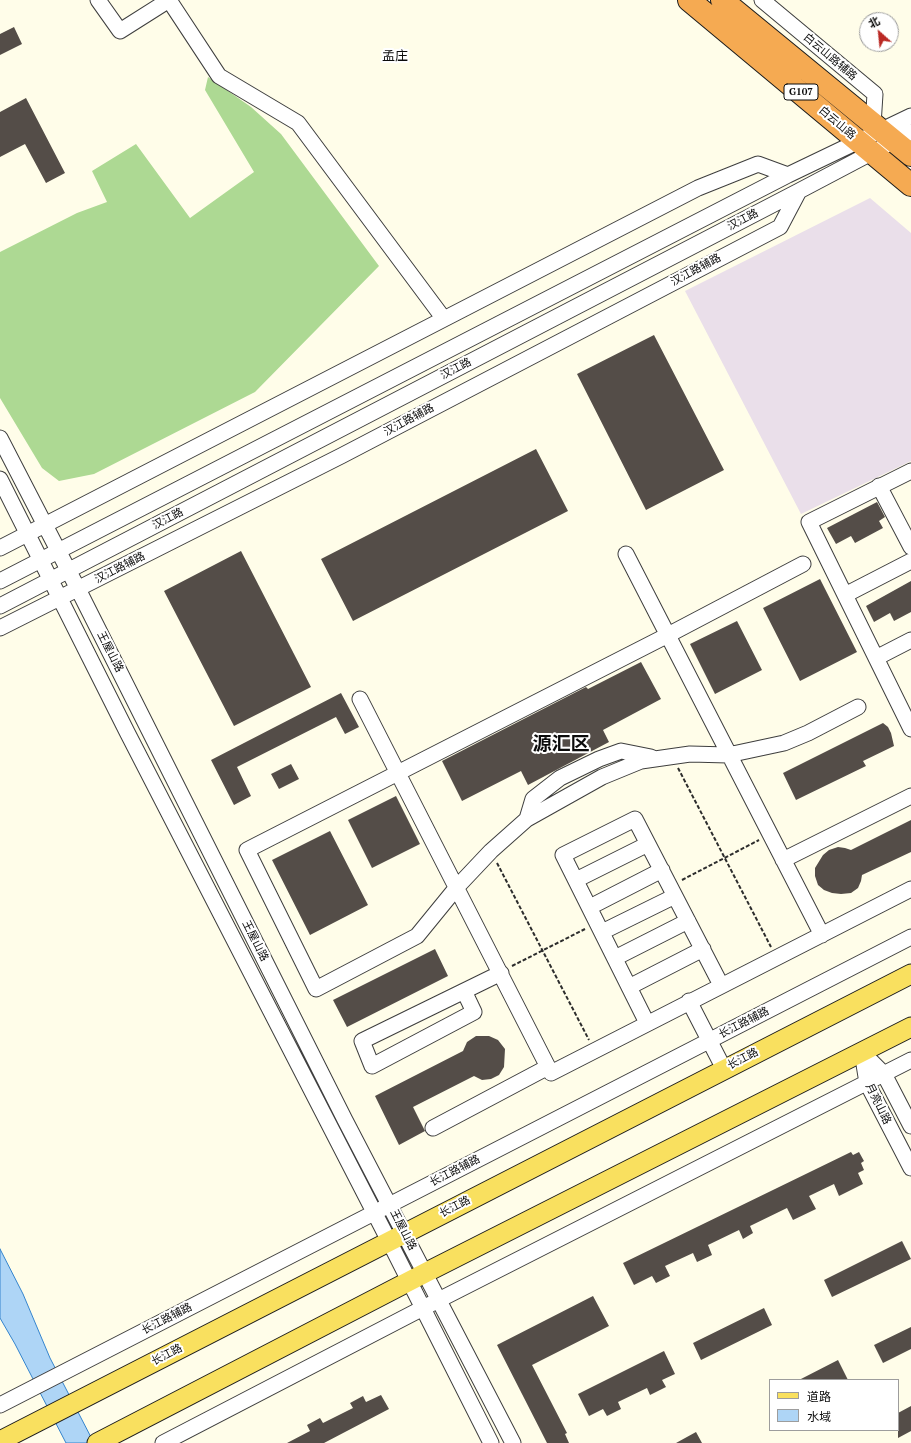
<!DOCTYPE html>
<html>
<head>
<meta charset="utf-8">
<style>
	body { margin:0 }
	#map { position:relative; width:911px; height:1443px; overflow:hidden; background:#fffde9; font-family:"PT Serif","Noto Sans SC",serif }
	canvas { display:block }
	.legend { position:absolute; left:769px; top:1379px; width:130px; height:52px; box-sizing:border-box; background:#fff; border:1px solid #9d9d9d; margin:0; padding:5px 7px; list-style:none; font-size:12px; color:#0b0b0b }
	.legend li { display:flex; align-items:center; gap:8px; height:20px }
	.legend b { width:20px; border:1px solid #9d9d9d }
	.north { position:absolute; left:859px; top:12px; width:40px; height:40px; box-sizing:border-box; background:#fff; border:1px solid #9d9d9d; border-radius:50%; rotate:333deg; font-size:11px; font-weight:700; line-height:16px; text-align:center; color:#0b0b0b }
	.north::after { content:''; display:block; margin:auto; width:14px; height:18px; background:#ba2924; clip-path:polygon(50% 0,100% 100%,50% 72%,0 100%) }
</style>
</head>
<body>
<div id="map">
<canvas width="911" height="1443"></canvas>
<ul class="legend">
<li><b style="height:5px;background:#f9e05f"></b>道路</li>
<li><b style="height:11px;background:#aed5f6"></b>水域</li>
</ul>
<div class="north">北</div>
</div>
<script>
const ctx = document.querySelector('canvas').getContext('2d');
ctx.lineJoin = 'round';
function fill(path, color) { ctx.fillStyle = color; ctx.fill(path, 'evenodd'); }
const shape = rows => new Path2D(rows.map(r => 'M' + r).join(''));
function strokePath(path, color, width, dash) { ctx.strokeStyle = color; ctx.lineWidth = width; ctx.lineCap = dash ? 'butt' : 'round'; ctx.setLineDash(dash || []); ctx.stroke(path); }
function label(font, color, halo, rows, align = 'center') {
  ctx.font = font + ' "PT Serif","Noto Sans SC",serif'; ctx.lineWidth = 4; ctx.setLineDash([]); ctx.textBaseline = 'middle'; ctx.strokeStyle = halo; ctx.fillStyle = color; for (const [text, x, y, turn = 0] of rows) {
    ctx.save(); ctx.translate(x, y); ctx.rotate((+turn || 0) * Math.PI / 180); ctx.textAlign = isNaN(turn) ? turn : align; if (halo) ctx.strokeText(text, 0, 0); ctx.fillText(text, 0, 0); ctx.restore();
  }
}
const industrial = shape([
	[870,198,911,233,911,461,801,514,685,291]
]);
const forest = shape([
	[208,77,251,107,281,134,379,266,255,392,94,474,59,481,42,468,0,398,0,252,77,213,107,202,92,171,136,144,190,218,254,172,205,90]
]);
const water = shape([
	[0,1249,23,1294,50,1358,94,1443,66,1443,15,1344,0,1318,0,1249]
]);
const building = shape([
	[14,27,22,44,0,55,0,34],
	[26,98,65,173,46,183,25,144,0,157,0,112],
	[654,335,724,470,646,510,577,374],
	[536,449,568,511,353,621,321,559],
	[877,502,885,517,879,521,883,528,855,543,851,536,836,544,827,528],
	[241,551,311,687,234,726,164,591],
	[820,579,857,652,800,681,763,608],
	[911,581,911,612,894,621,890,613,874,622,866,606],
	[737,621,762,670,715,694,690,644],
	[641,662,661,699,603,730,609,742,528,785,521,771,462,801,442,761,586,687,588,689],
	[341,693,359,727,345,734,336,717,237,767,251,796,234,805,211,760],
	[883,723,888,727,891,733,894,746,863,761,866,766,796,800,783,773],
	[291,764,299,779,279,789,271,774],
	[396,796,420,844,372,868,348,820],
	[911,820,911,852,862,875,861,881,858,888,851,893,841,894,832,893,824,890,818,885,815,876,815,868,823,855,829,850,838,847,845,848,851,850],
	[330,831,368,905,310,935,272,860],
	[435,949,448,976,347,1027,333,1000],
	[476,1036,489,1036,498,1040,505,1049,504,1067,499,1075,491,1079,482,1080,474,1076,413,1107,425,1131,399,1145,375,1096,463,1051,467,1042],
	[851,1152,853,1155,859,1152,864,1161,861,1163,864,1170,858,1173,863,1184,839,1196,834,1184,809,1196,816,1209,793,1220,787,1208,750,1226,753,1233,743,1239,739,1230,708,1245,712,1255,697,1262,693,1253,665,1266,670,1276,656,1283,652,1276,634,1285,623,1263],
	[902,1241,911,1259,832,1297,824,1280],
	[593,1296,609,1326,532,1365,567,1433,565,1434,569,1443,547,1443,497,1345],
	[764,1308,772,1325,701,1360,693,1343],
	[911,1327,911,1349,883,1363,874,1345],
	[664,1351,675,1374,662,1380,666,1387,650,1395,647,1388,618,1402,621,1409,607,1416,603,1409,589,1416,578,1394],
	[838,1360,848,1380,799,1380],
	[381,1395,389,1409,324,1443,287,1443,310,1431,307,1425,320,1418,323,1423,353,1408,350,1403,363,1396,366,1402],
	[911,1406,911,1431,898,1438,898,1413],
	[696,1432,702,1443,676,1443]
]);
const path = shape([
	[678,768,771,947],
	[497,863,589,1040],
	[682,880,759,840],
	[512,966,585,929]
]);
const minor = shape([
	[98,0,120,31,169,0],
	[169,0,219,76,298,123,444,319],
	[762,0,875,94,873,125],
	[0,438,78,589,345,1120,513,1443],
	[911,471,809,522,911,729],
	[0,479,127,732,389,1241,491,1443],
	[879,486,911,547],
	[0,548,698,188,758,164,788,175],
	[626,554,822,935],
	[803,564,668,635,247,850,316,989,417,936,457,887,491,851,527,819,602,777,641,761,690,754,728,755,784,743,808,733,858,707],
	[0,581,788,175,911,116],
	[845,595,911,561],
	[0,606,799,191,911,132],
	[0,628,341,456,780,227,799,191],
	[876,658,911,640],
	[360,699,551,1073,911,889],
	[527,819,533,799,560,778,599,759,621,751,651,757],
	[783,860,911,796],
	[576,880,648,844],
	[590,907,662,870],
	[602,932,675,896],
	[615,958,688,921],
	[629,987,703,949],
	[464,991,474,1012,372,1066,362,1041,501,973],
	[689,1001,724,1069],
	[647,1023,563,855,635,819,721,985],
	[862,1052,867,1083,911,1168],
	[862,1052,884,1074,911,1126],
	[433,1128,548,1067],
	[0,1405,911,937],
	[163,1443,423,1308,911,1060]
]);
const major = shape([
	[0,1441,911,974],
	[97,1443,425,1273,911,1027]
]);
const highway = shape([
	[689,0,911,185],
	[722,0,911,155]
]);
const shields = [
	[801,92,34]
];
const shieldNames = [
	["G107",801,92]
];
const streetNames = [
	["白云山路辅路",830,57,40],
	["白云山路",837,123,40],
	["汉江路",743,220,-27],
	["汉江路辅路",696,270,-28],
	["汉江路",456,369,-27],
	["汉江路辅路",409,420,-28],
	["汉江路",168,519,-27],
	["汉江路辅路",120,568,-27],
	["王屋山路",110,652,63],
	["王屋山路",255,941,63],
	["长江路辅路",744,1023,-27],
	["长江路",743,1059,-27],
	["月亮山路",878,1104,64],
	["长江路辅路",455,1171,-27],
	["长江路",455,1207,-27],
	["王屋山路",403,1230,63],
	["长江路辅路",167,1319,-27],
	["长江路",167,1355,-27]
];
const quarterNames = [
	["孟庄",395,56]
];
const townNames = [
	["源汇区",561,745]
];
fill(industrial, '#eadfea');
fill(forest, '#add993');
fill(water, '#aed5f6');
strokePath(water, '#3584cd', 1);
fill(building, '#544d48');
strokePath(minor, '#3e3e3e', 17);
strokePath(major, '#1c1c1c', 21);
strokePath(highway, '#1c1c1c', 24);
strokePath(path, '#2d2d2d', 2, [4, 2]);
strokePath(minor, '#fff', 15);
strokePath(major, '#f9e05f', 19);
strokePath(highway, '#f5aa52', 22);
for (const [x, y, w] of shields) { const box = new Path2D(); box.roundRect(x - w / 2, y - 8, w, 16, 3); ctx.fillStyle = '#fff'; ctx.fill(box); strokePath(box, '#0b0b0b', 1); }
label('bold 10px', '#0b0b0b', null, shieldNames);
label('11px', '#0b0b0b', '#fff', streetNames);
label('13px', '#0b0b0b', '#fff', quarterNames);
label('bold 19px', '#0b0b0b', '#fff', townNames);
</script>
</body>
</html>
